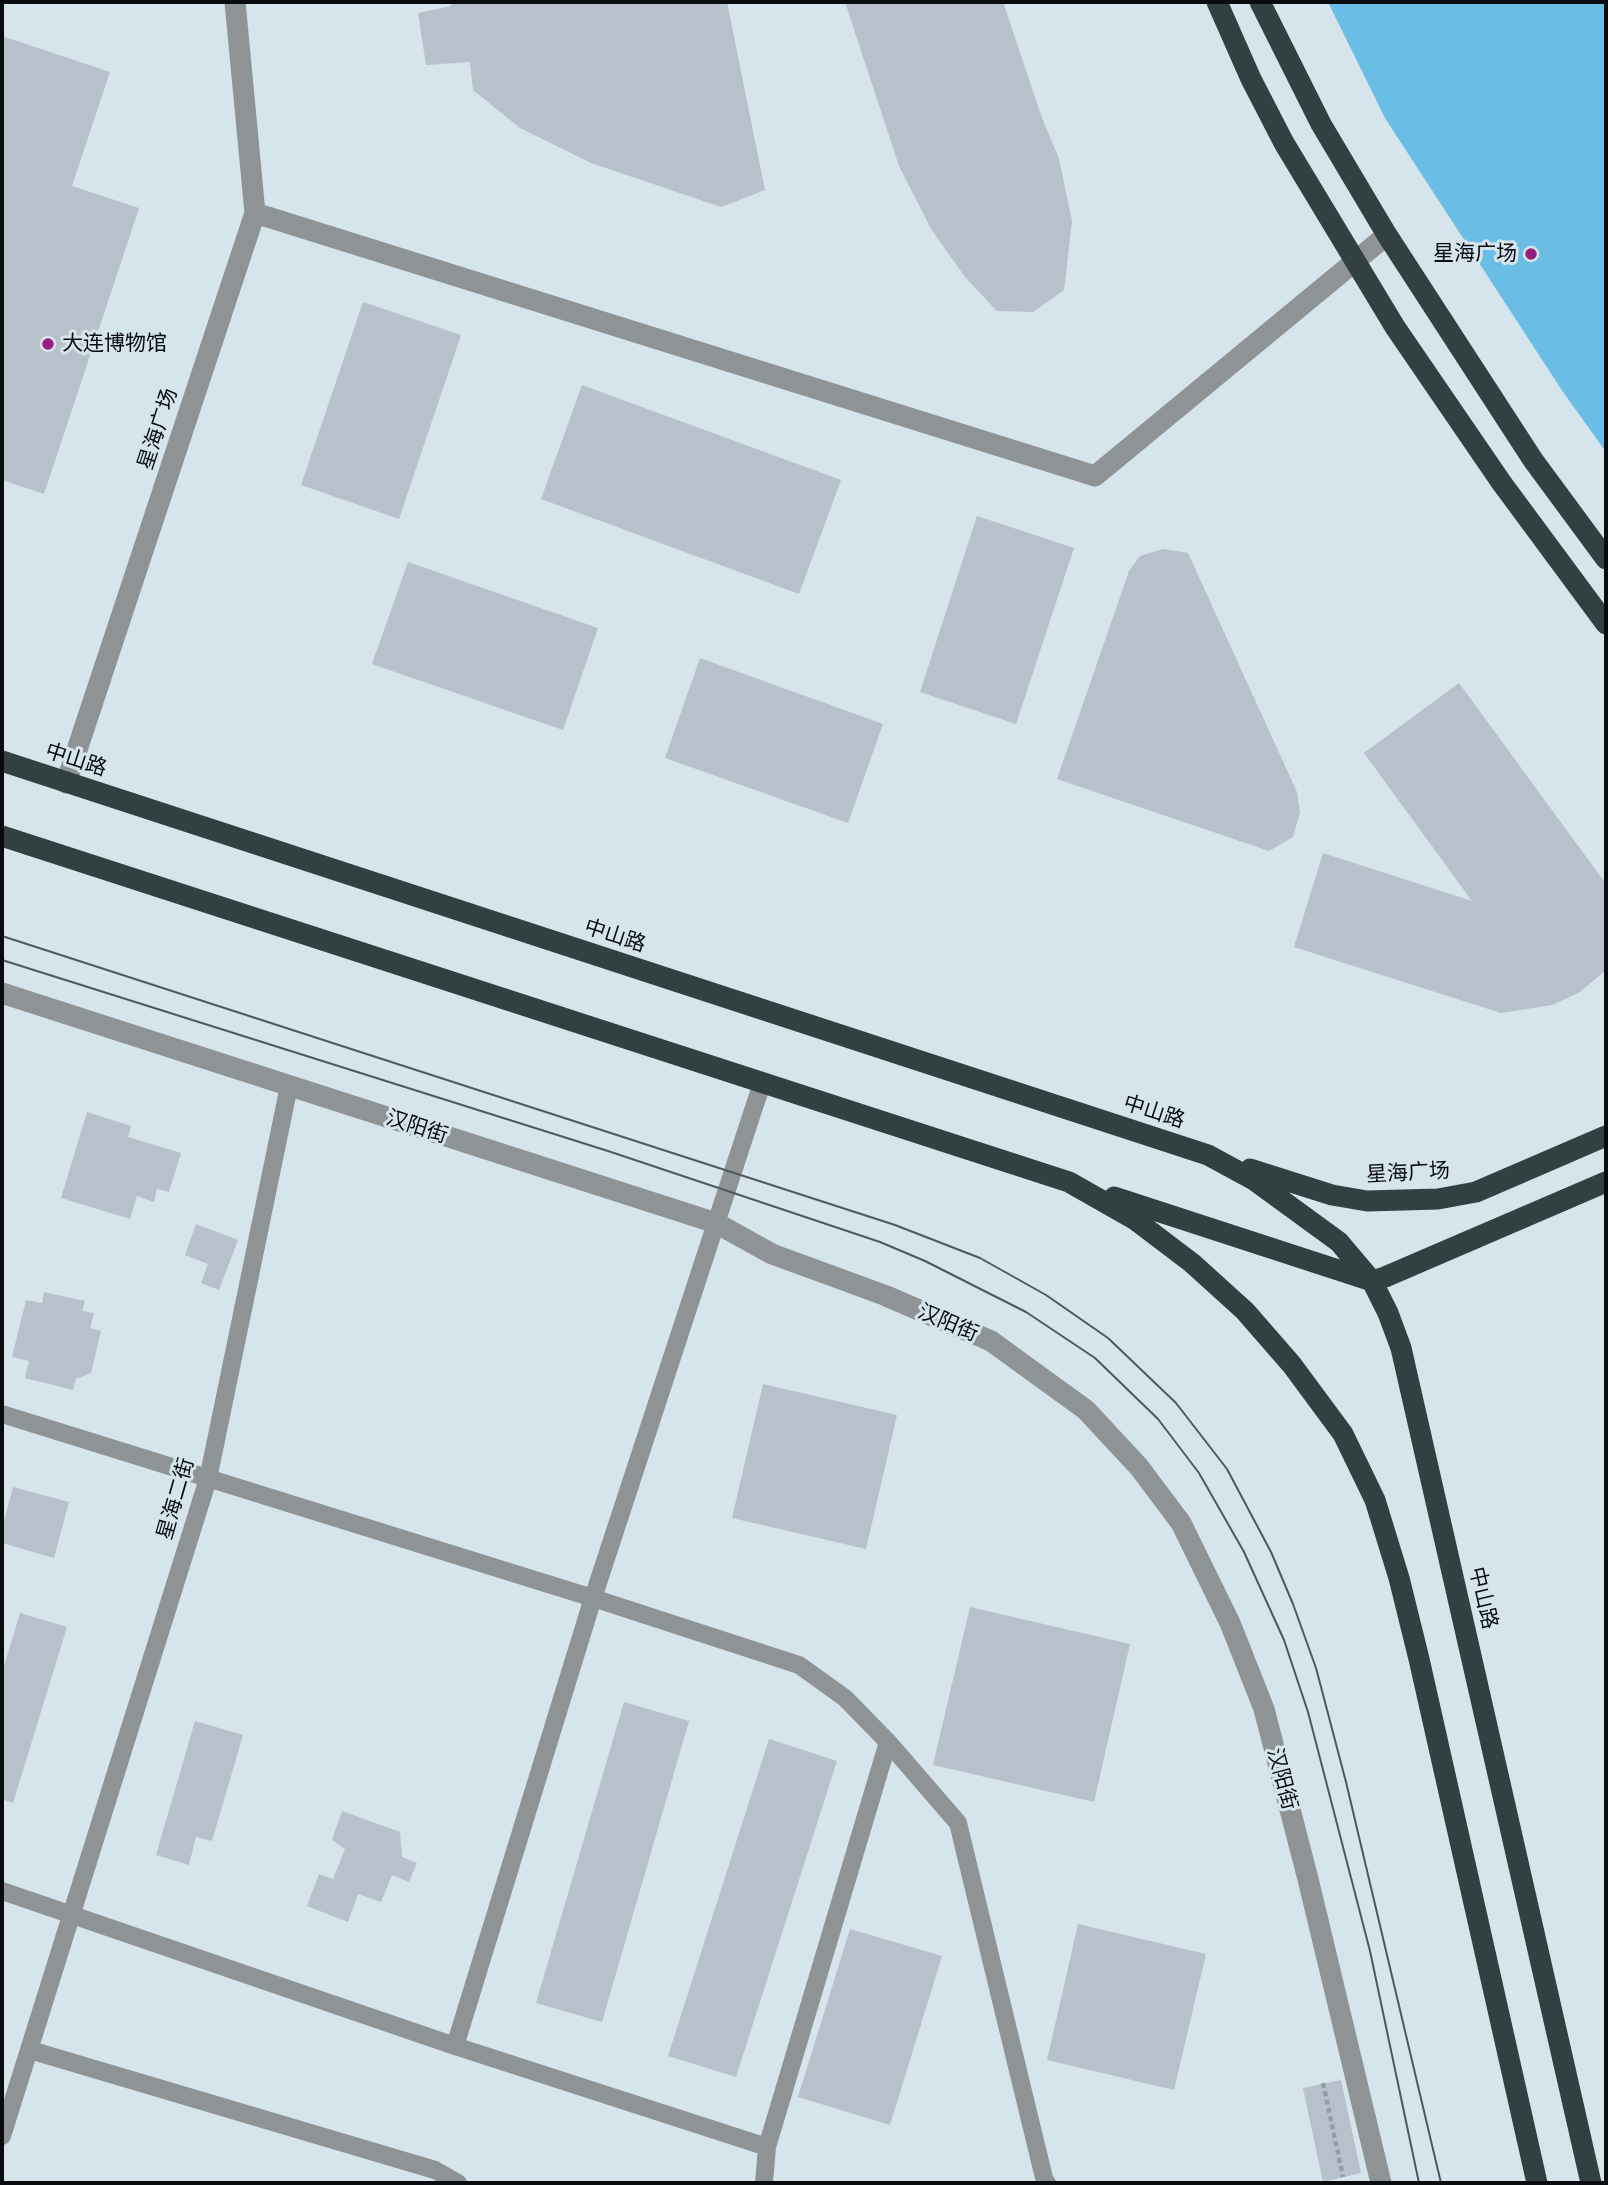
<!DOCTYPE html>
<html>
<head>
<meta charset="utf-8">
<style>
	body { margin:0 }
	#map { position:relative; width:1608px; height:2185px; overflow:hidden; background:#d6e4eb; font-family:Raleway,sans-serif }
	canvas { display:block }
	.frame { position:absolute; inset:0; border:4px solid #080c0f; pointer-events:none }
</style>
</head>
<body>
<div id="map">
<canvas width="1608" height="2185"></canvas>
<div class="frame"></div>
</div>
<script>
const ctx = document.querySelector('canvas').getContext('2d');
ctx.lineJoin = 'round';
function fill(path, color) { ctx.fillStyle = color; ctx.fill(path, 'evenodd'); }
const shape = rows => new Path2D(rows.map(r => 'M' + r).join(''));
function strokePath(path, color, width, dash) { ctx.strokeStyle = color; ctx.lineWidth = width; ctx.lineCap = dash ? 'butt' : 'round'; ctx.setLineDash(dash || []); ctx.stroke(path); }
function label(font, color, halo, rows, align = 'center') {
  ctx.font = font + ' Raleway,"Noto Sans SC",sans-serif'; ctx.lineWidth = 6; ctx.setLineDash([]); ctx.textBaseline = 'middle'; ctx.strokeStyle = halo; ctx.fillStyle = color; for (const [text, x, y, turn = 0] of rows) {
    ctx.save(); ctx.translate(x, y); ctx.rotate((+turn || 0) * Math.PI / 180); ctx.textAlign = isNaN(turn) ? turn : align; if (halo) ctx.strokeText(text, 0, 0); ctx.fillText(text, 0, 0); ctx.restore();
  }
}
const green = shape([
	[1328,2,1606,2,1606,452,1561,389,1385,118]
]);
const building = shape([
	[451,2,727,2,765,190,721,207,591,163,520,128,473,90,470,62,426,65,418,13,451,6],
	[845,2,1003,2,1042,118,1059,159,1072,221,1064,290,1033,312,997,311,965,277,931,229,899,166],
	[2,36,110,72,72,186,139,208,44,494,2,480],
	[363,302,461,335,399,519,301,485],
	[582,385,841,480,799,594,541,499],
	[977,516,1074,548,1016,724,920,692],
	[1163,549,1188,553,1297,792,1300,812,1293,837,1269,851,1057,779,1129,571,1140,556],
	[408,562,598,628,563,730,372,664],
	[700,658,883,724,848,823,665,758],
	[1459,683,1606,884,1606,970,1580,992,1552,1005,1501,1013,1294,947,1323,853,1472,901,1364,753],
	[87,1112,131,1126,128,1137,181,1153,169,1192,157,1189,154,1202,137,1196,130,1219,61,1198],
	[196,1224,238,1240,219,1290,201,1283,208,1264,185,1255],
	[44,1292,85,1301,82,1311,94,1313,90,1328,101,1331,91,1373,76,1379,73,1390,25,1378,29,1361,12,1357,26,1300,42,1303],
	[763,1384,897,1415,866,1549,732,1518],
	[13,1487,69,1502,54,1558,2,1543,2,1529],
	[970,1607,1130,1644,1094,1802,933,1765],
	[20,1613,67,1627,13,1803,2,1799,2,1673],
	[624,1702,689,1721,602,2022,536,2003],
	[195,1721,243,1735,212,1841,196,1837,189,1865,156,1855],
	[769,1739,837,1761,736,2077,668,2056],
	[342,1811,400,1832,402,1857,417,1863,409,1882,392,1875,381,1902,358,1894,348,1922,307,1906,319,1874,333,1879,345,1849,332,1840],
	[1078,1924,1206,1954,1174,2090,1047,2060],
	[850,1929,942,1956,890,2125,798,2097],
	[1341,2080,1361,2173,1323,2182,1303,2088]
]);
const path = shape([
	[1323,2083,1343,2177]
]);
const lane = shape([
	[2,1414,593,1598,799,1665,845,1698,888,1742,767,2147,455,2046],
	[888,1742,958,1823,1045,2182,1047,2183],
	[2,1891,455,2046,593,1598,762,1083],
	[30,2050,435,2170,458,2183],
	[2,2136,208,1479,289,1086],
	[764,2183,767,2147]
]);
const street = shape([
	[255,213,1095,476,1387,235],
	[66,783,255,213,235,2],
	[2,993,716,1223,772,1254,884,1295,991,1341,1086,1410,1139,1467,1181,1523,1230,1623,1264,1709,1308,1879,1381,2183]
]);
const highway = shape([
	[1217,2,1251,79,1284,143,1395,327,1501,482,1606,624],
	[1260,2,1321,124,1387,235,1533,460,1606,559],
	[2,761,1208,1155,1254,1180,1339,1242,1372,1281,1388,1313,1401,1348,1591,2183],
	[2,836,1069,1182,1134,1219,1192,1263,1245,1311,1292,1365,1343,1434,1375,1500,1399,1578,1419,1659,1537,2183],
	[1250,1169,1332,1195,1367,1201,1438,1199,1476,1192,1606,1136],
	[1114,1197,1372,1281,1385,1277,1606,1182]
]);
const tram = shape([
	[2,936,895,1225,980,1258,1046,1295,1108,1338,1176,1403,1227,1469,1271,1552,1293,1604,1316,1668,1346,1782,1441,2183],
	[2,960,608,1151,880,1242,925,1261,1026,1312,1095,1358,1158,1419,1199,1473,1244,1552,1284,1640,1308,1712,1370,1951,1419,2183]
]);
const markers = [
	[1531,254,7,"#931f7e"],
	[48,344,7,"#931f7e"]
];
const poiNames = [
	["星海广场",1517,254],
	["大连博物馆",62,344,"left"]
];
const streetNames = [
	["星海广场",158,429,-72],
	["中山路",76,760,18],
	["中山路",615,936,18],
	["中山路",1154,1112,18],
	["汉阳街",417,1127,18],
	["星海广场",1408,1173,-3],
	["汉阳街",948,1323,23],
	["星海二街",176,1499,-74],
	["中山路",1483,1598,77],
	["汉阳街",1282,1779,75]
];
fill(green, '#6abde4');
fill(building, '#b8c0cb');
strokePath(path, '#939da3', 4.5, [5, 3.5]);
strokePath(lane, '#8e9495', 18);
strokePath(street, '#8e9495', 21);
strokePath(highway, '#334042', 21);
strokePath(tram, '#51585d', 2);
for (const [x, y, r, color] of markers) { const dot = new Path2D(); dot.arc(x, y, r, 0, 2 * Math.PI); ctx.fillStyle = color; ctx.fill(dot); strokePath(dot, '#d6e4eb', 2.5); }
label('21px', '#080c0f', '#d6e4eb', poiNames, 'right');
label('21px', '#080c0f', '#d6e4eb', streetNames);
</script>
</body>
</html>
